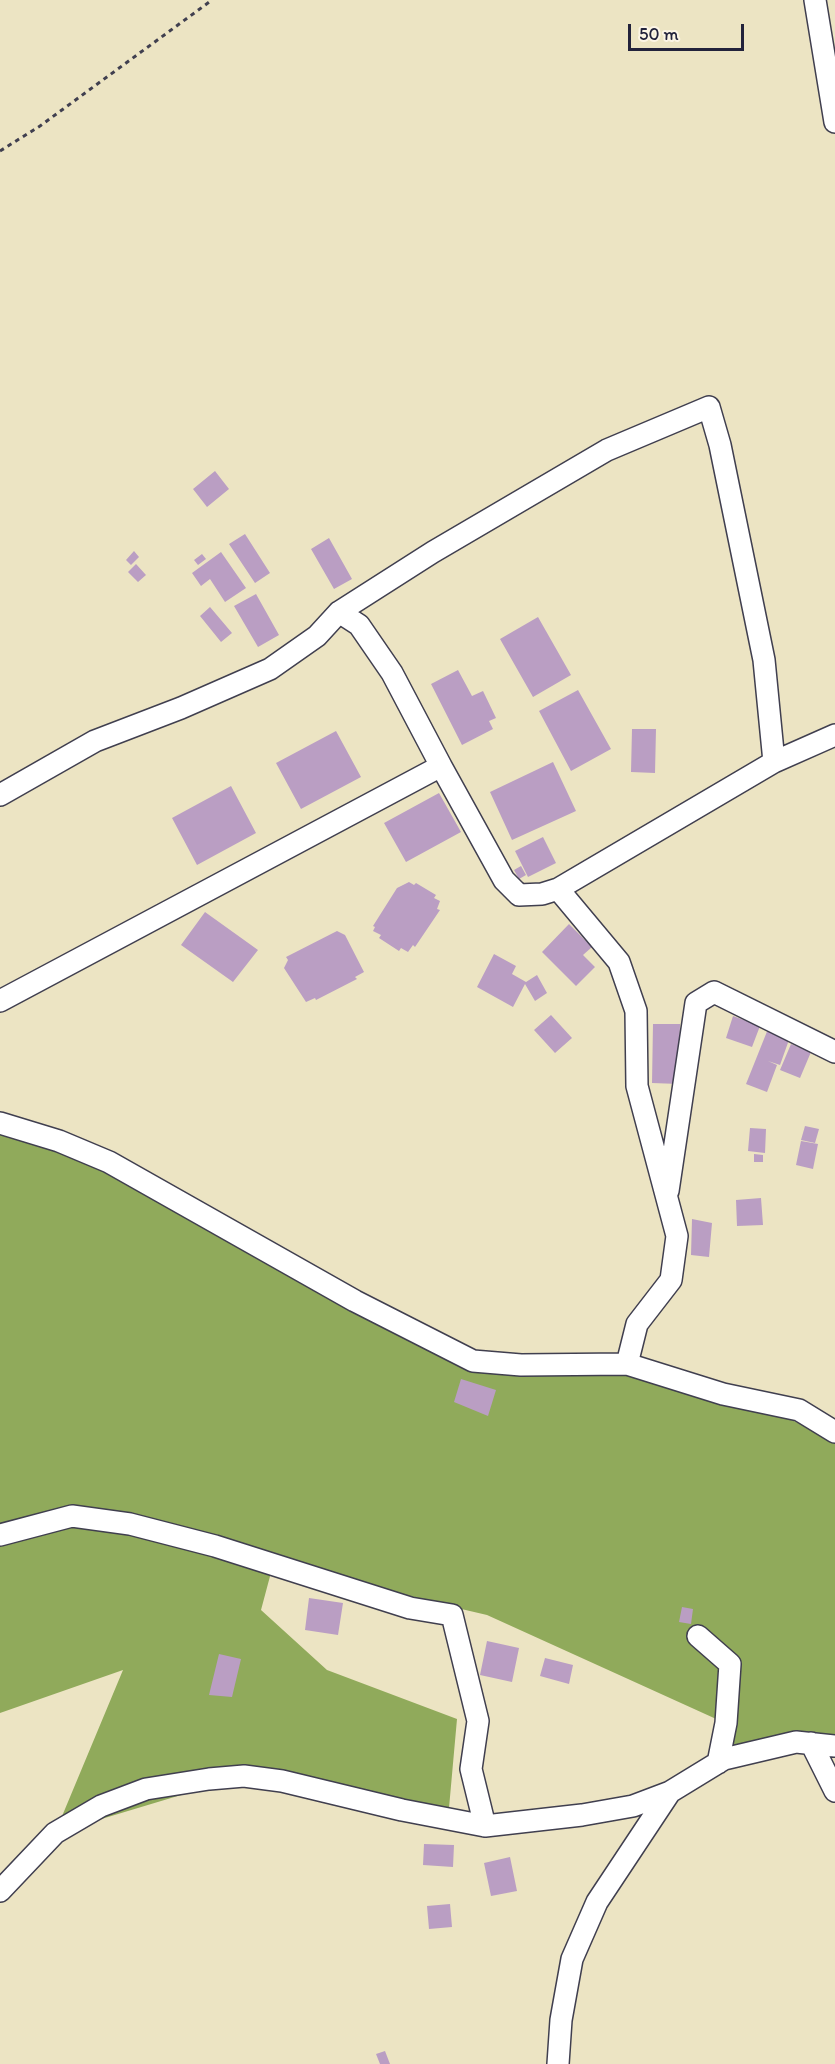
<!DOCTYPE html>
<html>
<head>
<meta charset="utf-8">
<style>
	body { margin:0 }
	#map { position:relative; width:835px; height:2064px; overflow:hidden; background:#ece4c3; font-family:Itim,sans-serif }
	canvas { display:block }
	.scale { position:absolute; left:628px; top:24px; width:116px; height:27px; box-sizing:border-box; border:3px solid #22223b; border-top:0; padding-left:8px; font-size:18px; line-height:21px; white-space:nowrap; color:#22223b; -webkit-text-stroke:4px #fcf5e5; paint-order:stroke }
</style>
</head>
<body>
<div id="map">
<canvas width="835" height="2064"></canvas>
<div class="scale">50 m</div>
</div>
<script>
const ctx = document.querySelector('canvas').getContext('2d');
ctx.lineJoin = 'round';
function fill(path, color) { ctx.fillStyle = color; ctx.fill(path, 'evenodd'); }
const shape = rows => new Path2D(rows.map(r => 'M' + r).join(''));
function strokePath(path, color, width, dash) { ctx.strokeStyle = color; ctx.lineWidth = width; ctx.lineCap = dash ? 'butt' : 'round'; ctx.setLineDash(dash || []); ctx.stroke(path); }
const forest = shape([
	[0,1131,79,1158,460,1354,627,1364,794,1421,835,1442,835,1750,724,1759,725,1723,487,1615,273,1565,261,1610,327,1670,457,1719,448,1819,244,1776,55,1833,123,1670,0,1713]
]);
const building = shape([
	[215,471,229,489,207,507,193,489],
	[245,534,270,573,255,583,229,544],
	[329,538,352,579,334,589,311,549],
	[134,551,139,557,131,565,126,560],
	[221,552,246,588,225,602,210,579,201,586,192,573],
	[202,554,206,559,198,565,194,560],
	[136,564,146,575,138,582,128,572],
	[256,594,279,635,258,647,234,606],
	[210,607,232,633,221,642,200,616],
	[538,617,571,675,533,697,500,639],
	[458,670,472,696,483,691,496,718,489,721,493,729,462,745,431,684],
	[578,690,611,749,571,771,539,711],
	[632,729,656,729,655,773,631,772],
	[336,731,361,777,301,809,276,763],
	[553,762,576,811,512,840,490,792],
	[231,786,256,833,197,865,172,818],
	[439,793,461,832,406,862,384,823],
	[543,837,556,863,528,877,515,851],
	[521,866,526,875,519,879,514,870],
	[409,882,414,885,416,883,436,895,434,898,440,901,437,909,440,910,415,947,413,945,408,952,401,948,399,951,379,938,381,935,373,931,375,927,373,926,397,888],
	[205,912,258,950,233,982,181,945],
	[569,924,592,947,583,955,595,967,576,986,542,952],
	[337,931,345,935,364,972,355,977,357,979,316,1000,315,998,306,1002,284,968,288,960,286,957],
	[494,954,516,966,512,974,526,982,537,975,547,993,535,1001,525,984,513,1007,477,987],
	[551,1015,572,1038,555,1053,534,1030],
	[733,1016,760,1026,752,1047,726,1038],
	[653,1024,680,1024,679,1084,652,1083],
	[768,1029,790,1037,780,1065,768,1061,777,1065,767,1092,746,1084],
	[791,1044,811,1052,800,1078,780,1070],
	[805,1126,819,1129,815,1143,801,1140],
	[750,1128,766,1129,765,1153,748,1151],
	[801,1141,818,1144,813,1169,796,1165],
	[754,1154,763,1155,763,1162,754,1162],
	[761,1198,763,1225,737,1226,736,1200],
	[692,1219,712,1223,709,1257,691,1255],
	[461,1379,496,1390,488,1416,454,1402],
	[309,1598,343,1603,338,1635,305,1630],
	[682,1607,693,1609,691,1624,679,1622],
	[487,1641,519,1648,512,1682,480,1675],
	[219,1654,241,1659,232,1697,209,1695],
	[545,1658,573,1665,569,1684,540,1676],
	[424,1844,454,1845,453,1867,423,1865],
	[510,1857,517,1891,491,1896,484,1863],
	[450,1904,452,1927,429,1929,427,1906],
	[385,2051,390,2064,380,2064,376,2054]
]);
const path = shape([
	[0,151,40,126,212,0]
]);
const minor = shape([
	[815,0,835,122],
	[339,612,359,625,392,673,441,766],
	[0,795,95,741,181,708,270,669,317,636,339,612,433,552,607,450,709,407,720,445,764,660,774,762],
	[558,889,619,962,636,1011,637,1086,677,1236,671,1280,637,1324,627,1364],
	[0,1001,441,766,504,880,519,895,542,894,558,889,774,762,835,735],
	[0,1123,59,1141,109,1162,355,1301,473,1361,521,1365,627,1364,723,1394,799,1410,835,1432],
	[668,1191,696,1003,714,992,835,1052],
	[0,1535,72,1516,130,1524,215,1546,410,1608,452,1615,478,1721,471,1769,485,1826],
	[698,1636,730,1664,726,1723,718,1763],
	[811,1743,835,1791],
	[0,1891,55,1833,101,1806,146,1789,209,1779,244,1776,282,1781,402,1810,485,1826,582,1815,633,1806,670,1792,724,1759,796,1742,835,1746],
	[558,2064,561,2020,572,1959,597,1902,670,1792]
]);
fill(forest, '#90aa5b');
fill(building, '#ba9ec3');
strokePath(minor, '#403f4f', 24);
strokePath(path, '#403f4f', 3, [4.5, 4.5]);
strokePath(minor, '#fff', 21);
</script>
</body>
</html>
